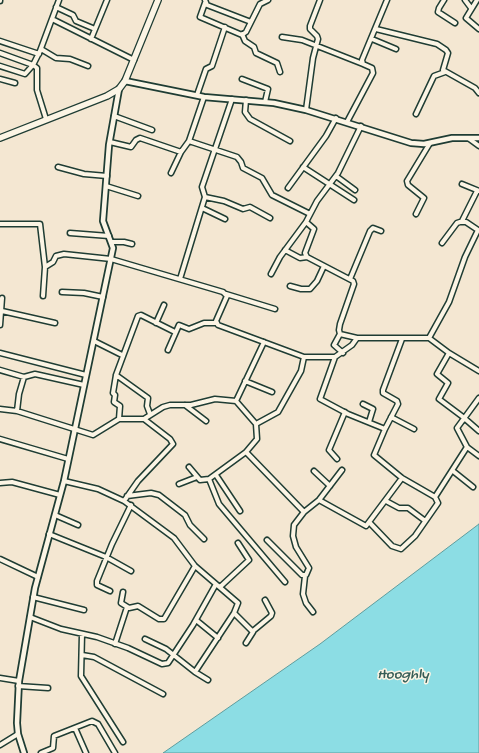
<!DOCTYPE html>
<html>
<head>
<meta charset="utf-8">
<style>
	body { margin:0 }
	canvas { display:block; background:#f4e7d2 }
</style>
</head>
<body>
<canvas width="479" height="753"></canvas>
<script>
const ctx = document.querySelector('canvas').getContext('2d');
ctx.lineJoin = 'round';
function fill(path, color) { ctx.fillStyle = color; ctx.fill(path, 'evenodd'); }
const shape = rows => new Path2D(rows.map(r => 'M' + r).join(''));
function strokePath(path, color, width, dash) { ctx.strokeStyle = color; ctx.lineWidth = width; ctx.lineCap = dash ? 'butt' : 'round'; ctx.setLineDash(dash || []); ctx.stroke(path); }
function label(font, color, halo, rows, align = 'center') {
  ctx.font = font + ' "Gochi Hand",sans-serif'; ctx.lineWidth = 3; ctx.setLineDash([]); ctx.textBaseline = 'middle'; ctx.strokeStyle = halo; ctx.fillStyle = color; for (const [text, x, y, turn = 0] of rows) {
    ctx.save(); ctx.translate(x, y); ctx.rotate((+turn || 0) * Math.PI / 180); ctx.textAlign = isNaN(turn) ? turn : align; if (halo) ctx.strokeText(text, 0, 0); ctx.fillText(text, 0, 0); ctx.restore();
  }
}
const water = shape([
	[479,524,479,753,163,753,320,644,479,524]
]);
const minor = shape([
	[205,0,207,5,251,22],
	[444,0,439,8,438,12,455,23],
	[465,0,471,8],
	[477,0,466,18,479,29],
	[0,1,0,0],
	[205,3,200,17,242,35,246,32,260,4,268,0],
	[56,7,73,15,76,21,95,29],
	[52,19,134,60],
	[376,29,437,44,446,50,448,53,443,70,475,88,479,93],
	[242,34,245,41,254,47,256,53,277,63,280,72],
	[282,37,302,40,363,64],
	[91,39,107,0],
	[372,39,396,49],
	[0,41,39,54],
	[41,49,56,58,70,59,88,66],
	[0,53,33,65,37,68,37,90,46,119],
	[0,66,25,74,33,65,40,51,59,0],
	[0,79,15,83],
	[242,79,268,89,265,102],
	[197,95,206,69,212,66,225,27],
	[246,100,245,112,250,119,290,141],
	[306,110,313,58,318,39,317,36,310,29,310,26,320,0],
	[416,114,434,76,445,72],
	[114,116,152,130],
	[347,122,373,73,372,68,363,64,362,60,387,0],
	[468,138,479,146],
	[189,141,237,157,241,162,243,168,262,178,272,195,310,214],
	[110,142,131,147,136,140,140,138,181,152],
	[58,167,84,174,107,176],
	[303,167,354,200],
	[171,173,181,152,189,141,204,97],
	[336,176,355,190],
	[462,184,479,191],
	[106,186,138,196],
	[288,188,326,136,336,118],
	[205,197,224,201,243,209,250,207,270,218],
	[202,208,225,219],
	[416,214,424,198,408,185,407,181,430,143],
	[462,221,477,191],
	[306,222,314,229,305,253,307,257,353,281,354,284,340,324,339,330,340,334,357,338],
	[0,224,40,224,45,267],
	[70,233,109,236],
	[111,242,124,242,132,244],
	[285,250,300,258,307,257],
	[271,274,280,257,306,222,317,201,338,173,361,126],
	[180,279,205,197,202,187,232,99],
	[350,279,370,231,373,228,381,231],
	[290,286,301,289,310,289,317,281,324,266],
	[62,292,84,293,103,297],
	[226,294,275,309],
	[43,296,45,267,53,262,56,256,64,254,111,259,223,292,227,296,216,321,218,325,304,357,335,357,352,345,357,338,429,338,449,353,437,374,448,383,439,399,463,417,479,431],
	[2,311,55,323],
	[156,323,164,305],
	[0,325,2,298],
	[340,334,334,345,343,353],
	[429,338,449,302,465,257,478,230,466,222,460,222,457,223,442,243],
	[402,339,383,390,383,393,397,401,398,404,385,429,374,455,402,478,435,497,467,447],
	[94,341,122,355],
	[168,350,179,325,189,329,204,323,216,323],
	[0,353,86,375],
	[449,353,479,371],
	[335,357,320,399,348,414,385,429],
	[0,370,24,377,35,374,84,385],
	[116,375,148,398,147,406,150,414],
	[245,381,272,392],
	[479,398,457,428,467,447,479,456],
	[236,401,264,342],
	[363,404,373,409,369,422],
	[185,405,206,421],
	[0,409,17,411,93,435,119,419,144,419,170,439,173,444,138,481,124,501],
	[17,411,19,394,24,377],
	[391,417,414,429],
	[119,419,120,406,114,402,115,395,113,393,116,375,138,316,141,315,175,332],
	[144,419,163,407,170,405,191,405,215,399,236,401],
	[256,424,278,412,301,371,304,357],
	[0,439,68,459],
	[246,452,304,512],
	[337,459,329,450,345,412],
	[189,467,200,480,209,479,246,452,257,439,256,424,236,401],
	[314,471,330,486],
	[453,471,473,487],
	[216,475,240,511],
	[209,479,219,504,285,582],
	[64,481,98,489,124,501,174,538,195,566,238,603,234,613,253,632,246,643],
	[0,483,12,482,60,495],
	[179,484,197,477],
	[127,496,151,493,159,495,185,515,190,525,204,539],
	[319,500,366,526,402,478],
	[386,501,399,508,408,508,424,520],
	[55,515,78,525],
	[369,522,392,546,401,549,415,536,438,503,435,497],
	[49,534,106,557,131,571],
	[267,540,302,575,306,575,309,568,296,547,293,536,294,525,304,512,319,500,342,470],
	[0,559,38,577],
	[305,576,303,594,306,603,313,612],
	[220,587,249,560,238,543],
	[110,591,97,585,97,581,112,544,131,505],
	[123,592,121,603,129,608,138,606,159,619,164,619,195,566],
	[33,597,84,610],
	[30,617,61,629,97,637,128,648,162,664,168,663,193,625,216,584],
	[196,620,218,638],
	[253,631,271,616,272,613,265,600],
	[82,634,81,676,123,742],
	[145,639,166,649,195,672,234,613],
	[115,644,127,607],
	[82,655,94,657,163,694],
	[195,672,208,680],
	[0,678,19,681],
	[18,686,48,688],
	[75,728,86,753],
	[0,745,18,734],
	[41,753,53,748,54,736,92,721,98,724,115,753]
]);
const tertiary = shape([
	[125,81,204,97,274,103,306,110,411,143,424,144,452,138,479,138],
	[24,753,18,734,17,723,19,681,35,588,64,481,113,248,103,221,109,145,119,89]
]);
const secondary = shape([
	[0,138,107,96,119,89,125,81,158,0]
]);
const waterNames = [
	["Hooghly",403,676]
];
fill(water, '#8cdde4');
strokePath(water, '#609d9e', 1);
strokePath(minor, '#1f3d34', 7);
strokePath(tertiary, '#1f3d34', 8);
strokePath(secondary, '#1f3d34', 8);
strokePath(minor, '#fcf5e5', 4);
strokePath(tertiary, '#fcf5e5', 4.5);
strokePath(secondary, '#fcf5e5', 5.5);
label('italic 15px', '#355d57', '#fcf5e5', waterNames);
</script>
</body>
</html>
